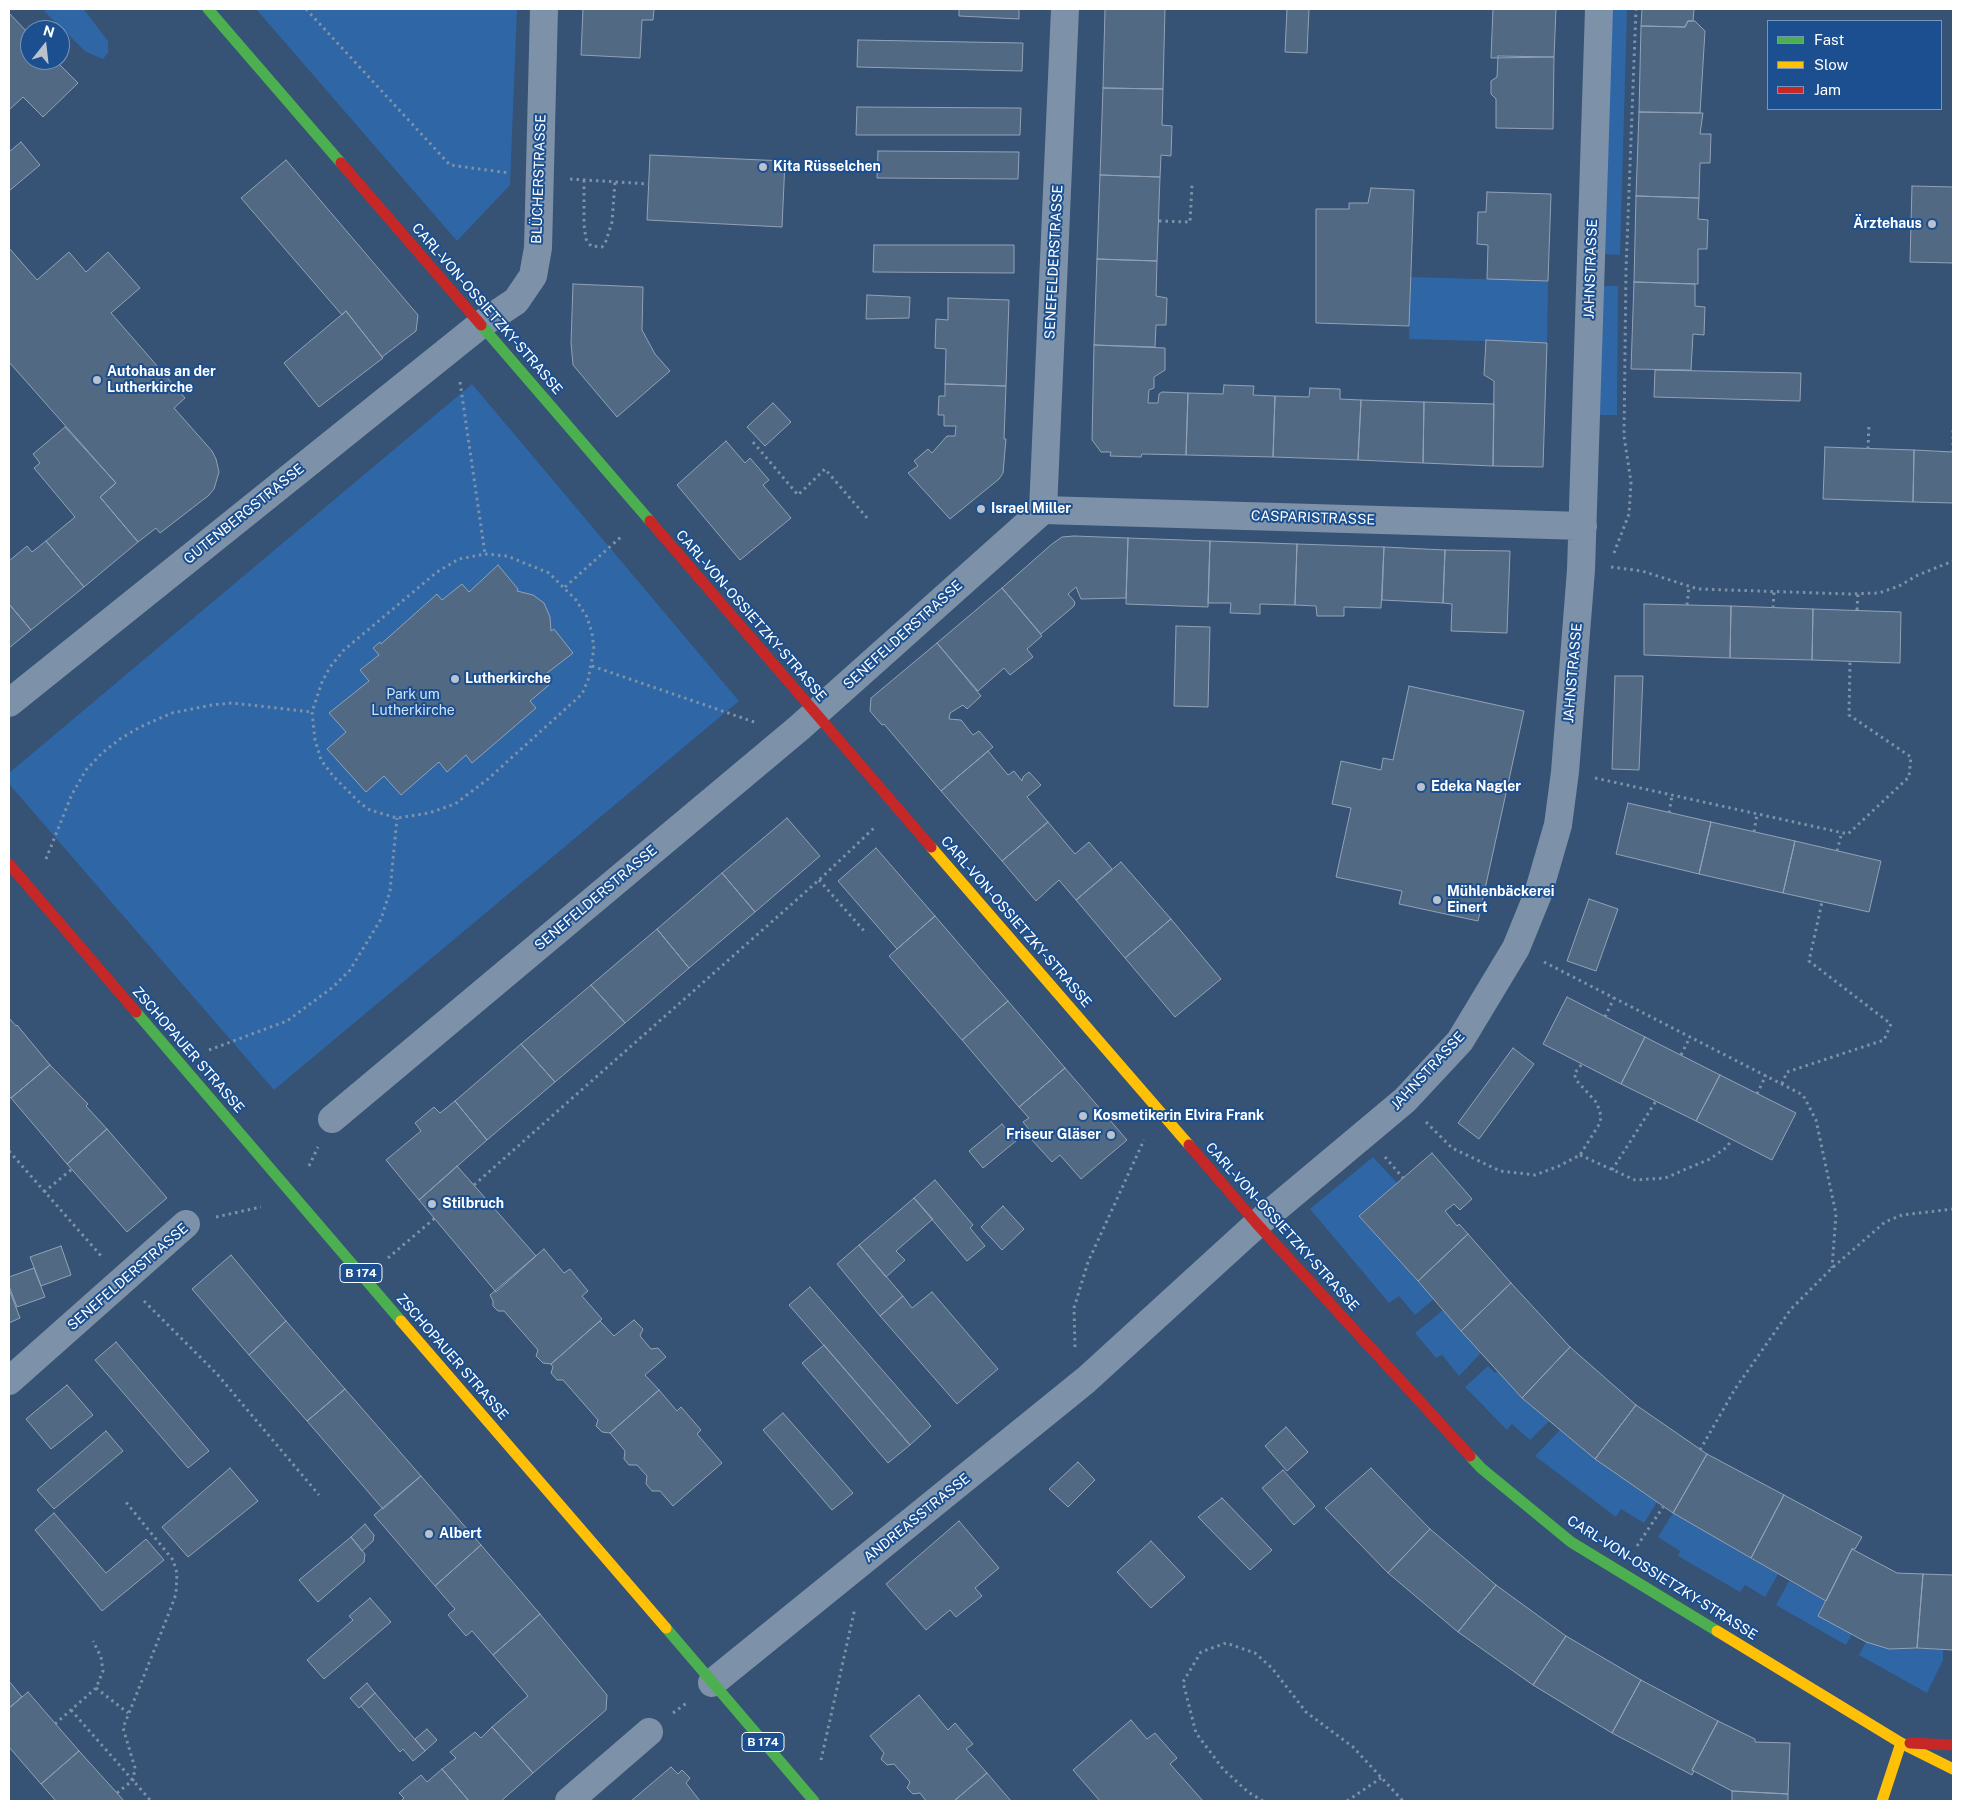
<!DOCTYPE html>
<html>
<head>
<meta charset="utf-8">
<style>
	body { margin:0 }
	#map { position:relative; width:1962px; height:1810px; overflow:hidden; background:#365274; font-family:"Public Sans",sans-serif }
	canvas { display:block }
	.frame { position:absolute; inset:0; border:10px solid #fff; pointer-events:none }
	.legend { position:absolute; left:1767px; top:20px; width:175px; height:90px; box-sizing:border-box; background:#1b4f8f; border:1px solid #7695bc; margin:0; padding:6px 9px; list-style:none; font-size:15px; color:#fff }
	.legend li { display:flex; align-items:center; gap:10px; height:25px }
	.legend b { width:25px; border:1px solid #7695bc }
	.north { position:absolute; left:20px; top:20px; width:50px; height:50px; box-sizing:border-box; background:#1b4f8f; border:1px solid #7695bc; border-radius:50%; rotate:16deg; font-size:14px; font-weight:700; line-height:20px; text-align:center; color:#fff }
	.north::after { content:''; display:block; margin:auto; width:18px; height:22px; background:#b9c2ce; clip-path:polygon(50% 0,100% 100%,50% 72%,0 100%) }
</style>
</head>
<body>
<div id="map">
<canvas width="1962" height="1810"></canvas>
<div class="frame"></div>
<ul class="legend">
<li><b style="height:6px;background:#4caf50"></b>Fast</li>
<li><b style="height:6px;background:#ffc107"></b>Slow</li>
<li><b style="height:6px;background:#c62828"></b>Jam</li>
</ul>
<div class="north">N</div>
</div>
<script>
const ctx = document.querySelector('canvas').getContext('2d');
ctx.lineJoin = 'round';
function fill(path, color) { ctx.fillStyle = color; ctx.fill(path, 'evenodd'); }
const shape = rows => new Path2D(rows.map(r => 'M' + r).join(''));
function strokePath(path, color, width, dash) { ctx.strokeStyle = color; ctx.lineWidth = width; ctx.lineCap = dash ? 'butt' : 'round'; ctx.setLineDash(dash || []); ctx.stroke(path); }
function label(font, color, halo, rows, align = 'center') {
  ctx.font = font + ' "Public Sans",sans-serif'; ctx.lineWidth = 4; ctx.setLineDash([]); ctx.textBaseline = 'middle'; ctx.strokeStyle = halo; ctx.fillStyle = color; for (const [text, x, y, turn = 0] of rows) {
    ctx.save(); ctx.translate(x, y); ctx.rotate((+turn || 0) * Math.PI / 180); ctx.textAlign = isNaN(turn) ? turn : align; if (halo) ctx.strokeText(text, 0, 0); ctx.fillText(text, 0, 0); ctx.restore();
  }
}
const green = shape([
	[48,9,82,9,85,11,108,41,108,53,103,59,86,52,44,11],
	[256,9,517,9,510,185,457,241],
	[1611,9,1627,9,1620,255,1604,254],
	[1411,277,1548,281,1547,343,1409,339],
	[1600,286,1618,286,1617,415,1598,415],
	[472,384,739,701,274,1090,9,784,9,773],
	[1373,1157,1397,1183,1359,1216,1434,1299,1415,1315,1399,1296,1389,1303,1310,1209],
	[1443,1310,1481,1353,1459,1376,1442,1355,1436,1358,1415,1333],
	[1488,1366,1495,1373,1498,1371,1522,1398,1549,1421,1530,1440,1512,1424,1507,1430,1465,1387],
	[1560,1430,1595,1459,1657,1502,1644,1523,1621,1509,1616,1517,1535,1456],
	[1673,1513,1778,1574,1765,1597,1745,1585,1740,1592,1678,1556,1680,1551,1658,1537],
	[1789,1581,1826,1601,1819,1616,1852,1634,1846,1645,1776,1605],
	[1866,1642,1889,1649,1943,1649,1943,1660,1927,1693,1859,1655]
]);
const building = shape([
	[583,9,654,9,653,20,642,20,640,58,581,55,583,9],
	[959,9,1019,9,1019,19,959,16,959,9],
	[1105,9,1165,9,1163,89,1103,88,1105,9],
	[1287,9,1309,9,1307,53,1285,52,1287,9],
	[1493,9,1556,9,1554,57,1491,58,1493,9],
	[1642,9,1694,9,1693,21,1688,21,1685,27,1641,26,1642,9],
	[9,13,30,35,30,60,55,60,78,83,43,117,23,97,9,110,9,13],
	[1688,21,1695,21,1705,31,1700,113,1639,112,1641,26,1685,27,1688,21],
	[858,40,1023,43,1022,71,857,67,858,40],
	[1498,56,1554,57,1553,129,1496,128,1496,99,1491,94,1491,81,1497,77,1498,56],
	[1103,88,1163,89,1162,125,1172,126,1171,156,1161,155,1160,177,1100,175,1103,88],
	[857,107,1021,108,1020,135,856,135,857,107],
	[1639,112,1703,113,1700,134,1711,134,1710,163,1700,163,1699,198,1636,196,1639,112],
	[21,142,40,165,9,191,9,152,21,142],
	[878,151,1019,152,1018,179,877,178,878,151],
	[650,155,785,161,782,227,647,220,650,155],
	[286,160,418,315,416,331,382,357,346,311,342,315,241,198,286,160],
	[1100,175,1160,177,1157,261,1097,259,1100,175],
	[1912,186,1953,187,1953,263,1910,262,1912,186],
	[1371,188,1414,190,1409,326,1316,323,1316,209,1349,209,1349,203,1368,203,1371,188],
	[1487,192,1551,194,1548,281,1487,279,1488,245,1477,244,1478,212,1486,212,1487,192],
	[1636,196,1699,198,1698,219,1708,220,1707,249,1698,249,1698,284,1634,282,1636,196],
	[874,245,1014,245,1014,273,873,272,874,245],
	[9,248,37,280,69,252,86,272,108,252,140,288,111,313,185,398,174,408,212,451,216,459,219,472,214,489,208,496,160,533,156,528,138,542,100,497,116,483,9,362,9,248],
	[1097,259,1157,261,1156,296,1167,298,1166,325,1156,325,1155,347,1094,345,1097,259],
	[1634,282,1695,284,1695,306,1705,307,1704,335,1693,334,1691,370,1631,369,1634,282],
	[573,284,643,287,642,330,655,354,670,371,617,417,573,365,571,343,573,284],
	[867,295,910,297,909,318,866,319,867,295],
	[948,298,1009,300,1006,386,945,384,946,349,935,348,936,319,948,320,948,298],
	[346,311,383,358,319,407,284,363,346,311],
	[1486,340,1547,343,1543,467,1493,466,1494,381,1484,375,1486,340],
	[1094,345,1165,348,1165,370,1154,377,1154,388,1149,390,1148,403,1158,403,1159,394,1162,392,1188,393,1186,455,1142,454,1141,457,1110,456,1111,452,1101,452,1092,440,1094,345],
	[1655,370,1801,373,1800,401,1654,397,1655,370],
	[945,384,1006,386,1004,439,1006,439,1003,473,999,479,950,519,908,473,918,466,914,461,928,449,932,453,947,436,955,436,956,426,944,426,944,415,938,415,939,396,945,396,945,384],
	[1224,385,1254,386,1253,395,1275,396,1273,457,1186,455,1188,393,1223,394,1224,385],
	[1310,388,1340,389,1340,399,1361,400,1358,460,1273,457,1275,396,1309,397,1310,388],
	[1361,400,1424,402,1423,463,1358,460,1361,400],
	[1424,402,1494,404,1493,466,1423,463,1424,402],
	[773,403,791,422,765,446,747,427,773,403],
	[65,427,116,483,100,497,138,542,84,587,46,541,75,517,34,468,40,463,33,454,65,427],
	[726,441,745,463,750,458,769,480,763,485,791,518,740,560,677,485,726,441],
	[1825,447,1914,450,1913,502,1823,499,1825,447],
	[1914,450,1953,452,1953,503,1913,502,1914,450],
	[1074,536,1128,538,1126,598,1081,599,1076,587,1068,594,1075,602,1074,606,1041,634,1002,588,1052,544,1062,537,1074,536],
	[1128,538,1210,541,1208,607,1126,604,1128,538],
	[46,541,84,587,31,630,9,604,9,561,27,546,32,552,46,541],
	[1210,541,1297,544,1295,605,1260,604,1260,614,1230,613,1231,603,1208,603,1210,541],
	[1297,544,1384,547,1381,608,1344,607,1344,616,1317,616,1316,606,1295,605,1297,544],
	[1384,547,1445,550,1443,603,1382,600,1384,547],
	[1445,550,1510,551,1507,633,1451,631,1452,604,1443,603,1445,550],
	[498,565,518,589,517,591,533,595,544,603,550,617,551,631,554,629,573,653,542,677,549,685,530,701,536,708,472,763,466,755,447,772,439,762,401,795,384,776,366,792,327,749,346,732,329,713,369,681,360,670,379,655,373,648,380,642,381,644,437,594,442,600,462,584,469,592,498,565],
	[1002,588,1042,636,1027,649,1033,657,1010,675,1004,668,978,691,937,643,1002,588],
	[9,604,31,630,9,648,9,604],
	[1644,604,1731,606,1730,658,1644,655,1644,604],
	[1731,606,1813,609,1812,660,1730,658,1731,606],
	[1813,609,1901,612,1900,663,1812,660,1813,609],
	[1176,626,1210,627,1208,707,1174,706,1176,626],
	[937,643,981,696,967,709,963,705,950,713,949,719,961,720,973,735,979,731,993,747,941,791,884,724,882,725,870,711,871,698,937,643],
	[1615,676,1643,676,1639,770,1612,769,1615,676],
	[1409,686,1524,711,1478,921,1399,904,1402,891,1336,877,1351,808,1332,804,1341,761,1381,770,1383,758,1393,760,1409,686],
	[988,751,1008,775,1014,771,1022,781,1023,777,1029,772,1041,785,1027,797,1048,822,1002,861,941,791,988,751],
	[1628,803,1711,822,1699,874,1616,854,1628,803],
	[787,818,820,856,755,912,722,873,787,818],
	[1048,822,1075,854,1089,842,1112,869,1076,900,1059,880,1036,901,1002,861,1048,822],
	[1711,822,1795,841,1783,893,1699,874,1711,822],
	[1795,841,1881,861,1869,912,1783,893,1795,841],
	[876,848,935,916,897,949,838,881,876,848],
	[1121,862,1171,919,1125,958,1076,900,1121,862],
	[722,873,755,912,689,968,657,929,722,873],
	[1589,899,1618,909,1596,971,1567,961,1589,899],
	[935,916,1008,1001,962,1040,889,956,935,916],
	[1171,919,1221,979,1175,1017,1125,958,1171,919],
	[657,929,689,968,625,1023,591,985,657,929],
	[591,985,625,1023,555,1082,521,1044,591,985],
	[1567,997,1645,1037,1621,1084,1543,1044,1567,997],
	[1008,1001,1065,1068,1019,1107,962,1040,1008,1001],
	[9,1018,16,1026,17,1025,50,1065,11,1098,9,1096,9,1018],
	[1645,1037,1720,1075,1696,1121,1621,1084,1645,1037],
	[521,1044,555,1082,487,1140,455,1101,521,1044],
	[1513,1048,1534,1064,1479,1139,1458,1123,1513,1048],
	[50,1065,88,1104,86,1106,107,1129,67,1164,11,1098,50,1065],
	[1065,1068,1127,1140,1081,1179,1060,1155,1052,1162,1032,1140,1035,1137,1023,1122,1029,1118,1019,1107,1065,1068],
	[1720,1075,1796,1113,1772,1160,1696,1121,1720,1075],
	[455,1101,487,1140,419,1200,386,1160,421,1131,415,1123,434,1107,440,1113,455,1101],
	[1002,1124,1016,1141,983,1168,969,1151,1002,1124],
	[107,1129,167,1198,127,1232,67,1164,107,1129],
	[1432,1153,1472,1199,1460,1210,1454,1204,1445,1211,1457,1226,1459,1224,1468,1234,1418,1281,1359,1216,1432,1153],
	[457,1166,536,1256,496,1292,419,1200,457,1166],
	[935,1180,973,1225,970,1228,985,1246,967,1261,914,1198,935,1180],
	[914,1198,933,1219,896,1251,905,1260,886,1277,859,1245,914,1198],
	[1003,1206,1024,1229,1002,1250,981,1227,1003,1206],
	[1468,1234,1511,1283,1461,1331,1418,1281,1468,1234],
	[859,1245,903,1296,880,1316,837,1264,859,1245],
	[61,1246,71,1275,41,1286,30,1257,61,1246],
	[544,1249,564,1273,570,1269,588,1291,582,1296,602,1319,551,1364,543,1363,536,1356,538,1350,504,1311,498,1311,493,1306,493,1301,490,1295,544,1249],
	[231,1255,286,1321,249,1355,192,1289,231,1255],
	[34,1268,45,1297,17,1307,9,1286,9,1277,34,1268],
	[1511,1283,1570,1347,1522,1398,1461,1331,1511,1283],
	[810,1287,931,1426,910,1445,789,1305,810,1287],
	[9,1289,20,1318,9,1323,9,1289],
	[932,1292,998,1369,957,1404,880,1316,903,1296,912,1308,932,1292],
	[634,1320,643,1329,640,1336,651,1349,658,1348,666,1357,645,1375,659,1390,610,1433,602,1432,596,1426,598,1420,563,1380,557,1380,551,1373,553,1367,551,1364,600,1321,614,1336,634,1320],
	[286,1321,345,1389,307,1421,249,1355,286,1321],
	[116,1342,209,1451,188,1468,95,1360,116,1342],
	[824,1345,910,1445,888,1463,802,1363,824,1345],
	[1570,1347,1636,1405,1595,1459,1522,1398,1570,1347],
	[67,1385,93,1415,51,1449,26,1419,67,1385],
	[345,1389,421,1476,383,1509,307,1421,345,1389],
	[659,1390,677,1411,681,1407,701,1430,697,1434,722,1463,673,1506,660,1491,652,1491,646,1484,647,1476,637,1465,629,1465,624,1459,625,1451,610,1433,659,1390],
	[1636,1405,1707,1454,1673,1513,1595,1459,1636,1405],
	[783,1413,853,1493,832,1510,763,1430,783,1413],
	[1286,1427,1308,1452,1287,1471,1265,1446,1286,1427],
	[106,1431,123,1451,54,1509,37,1490,106,1431],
	[1707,1454,1784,1495,1751,1558,1673,1513,1707,1454],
	[1078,1462,1095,1480,1068,1507,1049,1489,1078,1462],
	[230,1468,258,1501,188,1557,162,1527,230,1468],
	[1371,1468,1430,1529,1388,1573,1325,1508,1371,1468],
	[1283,1470,1315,1506,1294,1525,1262,1488,1283,1470],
	[421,1476,481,1545,435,1586,374,1515,421,1476],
	[1784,1495,1862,1537,1855,1549,1852,1549,1826,1601,1751,1558,1784,1495],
	[1222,1498,1272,1550,1250,1570,1198,1517,1222,1498],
	[54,1513,106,1573,146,1539,164,1560,102,1611,35,1530,54,1513],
	[959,1521,999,1568,975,1588,982,1596,956,1617,950,1610,926,1630,886,1584,959,1521],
	[365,1524,374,1535,373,1541,362,1551,351,1537,365,1524],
	[1430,1529,1496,1585,1458,1632,1388,1573,1430,1529],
	[351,1537,365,1554,364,1562,318,1602,299,1580,351,1537],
	[1151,1541,1185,1577,1151,1608,1117,1572,1151,1541],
	[481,1545,540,1614,493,1655,472,1631,466,1636,448,1615,455,1609,435,1586,481,1545],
	[1852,1549,1897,1573,1923,1574,1917,1648,1889,1649,1866,1642,1818,1616,1852,1549],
	[1923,1574,1953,1575,1953,1650,1917,1648,1923,1574],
	[1496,1585,1566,1636,1533,1685,1458,1632,1496,1585],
	[370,1598,391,1622,324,1679,307,1660,353,1620,349,1616,370,1598],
	[540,1614,607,1695,606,1710,533,1773,492,1727,528,1696,493,1655,540,1614],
	[1566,1636,1641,1680,1612,1733,1533,1685,1566,1636],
	[1641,1680,1718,1721,1692,1770,1694,1771,1692,1775,1612,1733,1641,1680],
	[9,1681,22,1697,9,1708,9,1681],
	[367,1683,375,1693,359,1708,350,1698,367,1683],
	[28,1692,79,1751,41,1784,9,1747,9,1708,28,1692],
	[375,1693,425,1751,413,1761,403,1749,400,1752,361,1706,375,1693],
	[919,1695,948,1730,955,1723,973,1744,966,1749,987,1773,954,1801,926,1801,920,1793,913,1794,907,1788,910,1782,894,1764,887,1765,881,1759,884,1753,870,1736,919,1695],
	[1131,1720,1147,1739,1155,1733,1177,1758,1170,1764,1203,1801,1100,1801,1073,1770,1131,1720],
	[1718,1721,1755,1739,1755,1742,1790,1743,1788,1794,1732,1791,1692,1770,1718,1721],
	[492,1727,533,1773,501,1801,469,1801,442,1769,456,1758,450,1752,475,1732,481,1738,492,1727],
	[427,1729,437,1740,425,1751,415,1739,427,1729],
	[79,1751,117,1793,124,1801,56,1801,41,1784,79,1751],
	[671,1767,678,1774,682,1770,690,1778,686,1783,700,1801,631,1801,671,1767],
	[442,1769,469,1801,401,1801,404,1798,399,1793,421,1775,427,1782,442,1769],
	[987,1773,1011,1801,954,1801,987,1773],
	[1732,1791,1788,1794,1788,1801,1732,1801,1732,1791]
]);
const path = shape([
	[306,9,450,165,509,173],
	[570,179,649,184],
	[584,180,584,225,586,239,591,246,602,247,606,241,612,222,615,182],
	[1159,221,1190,222,1192,185],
	[460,382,485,554],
	[753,442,798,495,825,469,868,519],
	[1868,449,1869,423],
	[1953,452,1953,426],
	[1614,553,1629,514,1631,482,1624,436,1626,270,1636,9],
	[485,554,507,556,549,573,576,600,587,617,592,633,594,649,588,680,582,694,488,779,455,804,429,813,397,818,370,810,360,803,333,776,321,760,315,740,312,712,322,682,330,667,344,650,437,572,459,559,485,554],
	[1611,567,1642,571,1698,589,1849,594,1879,593,1899,586,1918,575,1953,561],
	[565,587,622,536],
	[1687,605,1689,587],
	[1773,608,1774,592],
	[1857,610,1858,593],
	[592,666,757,723],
	[1595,778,1848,834,1909,777,1911,757,1849,715,1850,662],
	[1669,813,1672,795],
	[1754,832,1757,814],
	[1837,851,1842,832],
	[46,859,72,794,86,770,102,753,120,739,140,727,172,713,212,705,232,703,312,712],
	[819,880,865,932],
	[1544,962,1803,1095,1816,1120,1836,1214,1832,1268],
	[1605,1017,1614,998],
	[209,1050,287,1021,333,987,350,970,381,919,390,891,397,818],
	[1681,1055,1690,1037],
	[1782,1084,1787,1072,1884,1040,1891,1024,1809,961,1822,902],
	[1757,1094,1766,1075],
	[1426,1122,1452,1148,1500,1171,1535,1175,1559,1166,1580,1155,1600,1123,1601,1116,1597,1103,1577,1081,1574,1074,1582,1064],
	[9,1151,102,1257],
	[1580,1155,1635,1180,1665,1178,1710,1159,1727,1147,1732,1139],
	[1385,1157,1403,1178],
	[309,1166,318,1147],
	[1612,1170,1656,1101],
	[474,1185,819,880,874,828],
	[44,1192,72,1169],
	[216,1217,261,1207],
	[388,1258,435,1218],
	[144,1301,217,1374,319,1495],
	[1075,1347,1074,1308,1088,1262,1144,1140],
	[1700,1450,1735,1389,1791,1309,1832,1268,1885,1222,1902,1215,1953,1209],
	[1637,1546,1663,1507],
	[96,1688,128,1713],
	[71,1710,151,1801],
	[673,1713,688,1702],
	[55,1724,96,1688,103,1671,101,1657,93,1641],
	[821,1760,855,1608],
	[117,1793,133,1780,135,1768,123,1728,169,1613,176,1594,177,1573,173,1560,125,1501],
	[1263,1801,1248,1792,1223,1769,1196,1733,1183,1682,1201,1652,1226,1643,1255,1653,1272,1668,1306,1712,1353,1747,1403,1801],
	[1347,1801,1381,1778]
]);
const street = shape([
	[1043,510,1583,526],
	[9,703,480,325,516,301,533,276,538,248,544,9],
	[332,1119,799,728,1043,510,1065,9],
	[9,1381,186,1224],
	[712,1683,1086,1380,1257,1224,1405,1100,1460,1041,1516,948,1538,894,1558,825,1565,772,1581,570,1599,9],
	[569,1801,649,1732]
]);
const fast = shape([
	[208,9,341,163],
	[481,325,650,521],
	[136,1012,401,1321],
	[1470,1456,1481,1468,1571,1542,1717,1631],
	[666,1628,814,1801]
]);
const slow = shape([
	[931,847,1189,1145],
	[401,1321,666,1628],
	[1717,1631,1901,1743,1953,1769],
	[1882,1801,1901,1743]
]);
const jam = shape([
	[341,163,481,325],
	[650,521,931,847],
	[9,864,136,1012],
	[1189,1145,1257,1224,1470,1456],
	[1910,1743,1953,1745]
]);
const markers = [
	[763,167,5,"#b9c2ce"],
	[1932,224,5,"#b9c2ce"],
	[97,380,5,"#b9c2ce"],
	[981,509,5,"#b9c2ce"],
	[455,679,5,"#b9c2ce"],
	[1421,787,5,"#b9c2ce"],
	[1437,900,5,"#b9c2ce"],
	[1083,1116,5,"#b9c2ce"],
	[1111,1135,5,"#b9c2ce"],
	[432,1204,5,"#b9c2ce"],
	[429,1534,5,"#b9c2ce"]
];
const shields = [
	[361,1273,42],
	[763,1742,42]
];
const shieldNames = [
	["B 174",361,1273],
	["B 174",763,1742]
];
const poiNames = [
	["Kita Rüsselchen",773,167],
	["Ärztehaus",1922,224,"right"],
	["Autohaus an der",107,372],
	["Lutherkirche",107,388],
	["Israel Miller",991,509],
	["Lutherkirche",465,679],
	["Edeka Nagler",1431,787],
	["Mühlenbäckerei",1447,892],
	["Einert",1447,908],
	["Kosmetikerin Elvira Frank",1093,1116],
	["Friseur Gläser",1101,1135,"right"],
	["Stilbruch",442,1204],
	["Albert",439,1534]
];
const streetNames = [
	["BLÜCHERSTRASSE",539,179,-88],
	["SENEFELDERSTRASSE",1054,262,-87],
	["JAHNSTRASSE",1591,269,-88],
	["CARL-VON-OSSIETZKY-STRASSE",487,309,49],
	["GUTENBERGSTRASSE",244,514,-39],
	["CASPARISTRASSE",1313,518,2],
	["CARL-VON-OSSIETZKY-STRASSE",751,616,49],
	["SENEFELDERSTRASSE",903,635,-42],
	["JAHNSTRASSE",1573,673,-85],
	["SENEFELDERSTRASSE",596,898,-40],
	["CARL-VON-OSSIETZKY-STRASSE",1016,922,49],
	["ZSCHOPAUER STRASSE",188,1050,49],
	["JAHNSTRASSE",1428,1071,-47],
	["CARL-VON-OSSIETZKY-STRASSE",1282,1227,48],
	["SENEFELDERSTRASSE",128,1277,-41],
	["ZSCHOPAUER STRASSE",452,1357,49],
	["ANDREASSTRASSE",917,1518,-39],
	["CARL-VON-OSSIETZKY-STRASSE",1662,1578,32]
];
const parkNames = [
	["Park um",413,695],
	["Lutherkirche",413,711]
];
fill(green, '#2f66a5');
fill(building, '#526984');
strokePath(building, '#92a2b6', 1);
strokePath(path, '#7d92a8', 3, [2.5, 4]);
strokePath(street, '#7d92a8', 28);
strokePath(fast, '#4caf50', 11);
strokePath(slow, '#ffc107', 11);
strokePath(jam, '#c62828', 11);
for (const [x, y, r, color] of markers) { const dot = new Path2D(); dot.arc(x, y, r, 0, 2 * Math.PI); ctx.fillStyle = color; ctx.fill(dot); strokePath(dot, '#1b4f8f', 2); }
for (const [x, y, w] of shields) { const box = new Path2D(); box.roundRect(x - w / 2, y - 9.5, w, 19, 4); ctx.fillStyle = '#1b4f8f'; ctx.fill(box); strokePath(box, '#fff', 1); }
label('bold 12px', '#fff', null, shieldNames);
label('bold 14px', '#fff', '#1b4f8f', poiNames, 'left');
label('14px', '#fff', '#1b4f8f', streetNames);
label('14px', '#cfe3fa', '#1b4f8f', parkNames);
</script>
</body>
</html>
